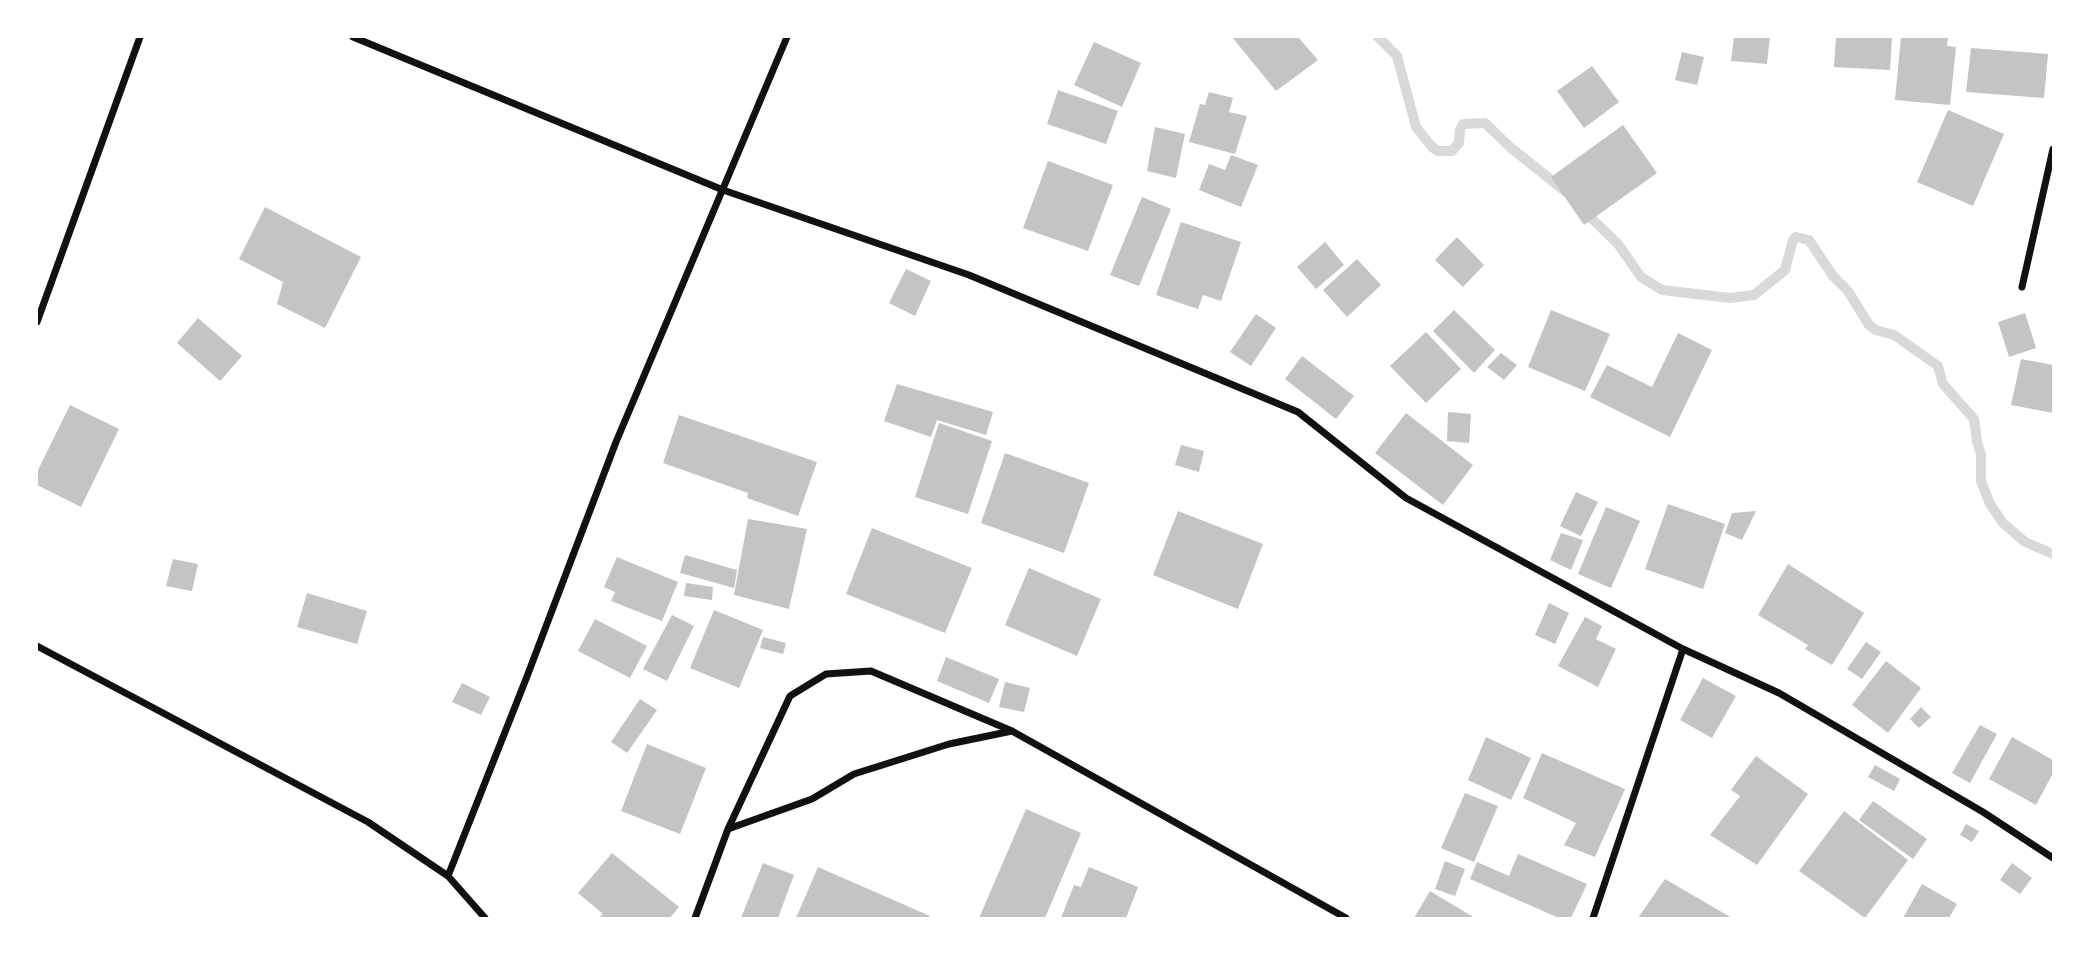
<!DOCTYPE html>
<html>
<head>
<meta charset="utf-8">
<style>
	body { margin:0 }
	#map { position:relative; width:2090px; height:955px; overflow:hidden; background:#fff; font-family:Mulish,sans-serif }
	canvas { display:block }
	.frame { position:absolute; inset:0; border:38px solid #fff; pointer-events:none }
</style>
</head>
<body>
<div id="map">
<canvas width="2090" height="955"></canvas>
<div class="frame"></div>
</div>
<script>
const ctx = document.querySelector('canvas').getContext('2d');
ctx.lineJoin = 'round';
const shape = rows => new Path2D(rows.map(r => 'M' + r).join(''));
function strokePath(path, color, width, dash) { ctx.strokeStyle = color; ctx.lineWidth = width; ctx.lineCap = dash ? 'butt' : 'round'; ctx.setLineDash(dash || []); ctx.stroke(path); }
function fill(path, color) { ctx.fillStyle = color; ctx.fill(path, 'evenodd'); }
const stream = shape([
	[1378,37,1397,56,1416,127,1432,147,1438,151,1452,151,1459,143,1460,130,1463,124,1485,123,1510,147,1566,192],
	[1582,209,1618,244,1641,277,1662,290,1730,298,1754,295,1785,270,1793,240,1796,237,1809,240,1833,276,1848,291,1869,325,1876,330,1894,335,1938,366,1943,384,1974,419,1977,442,1981,454,1981,481,1990,504,2003,523,2025,542,2053,554]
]);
const building = shape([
	[1232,37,1298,37,1318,60,1276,91],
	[1734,37,1770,37,1767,64,1731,61],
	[1836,37,1892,37,1890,70,1834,67],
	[1901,37,1948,37,1947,46,1956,47,1950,105,1895,100],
	[1094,42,1141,63,1122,107,1074,85],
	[1971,48,2048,54,2044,98,1966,92],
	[1682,52,1704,57,1697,85,1675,80],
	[1592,66,1619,102,1584,128,1557,91],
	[1058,90,1118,111,1106,144,1047,124],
	[1209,92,1233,98,1229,112,1247,116,1235,154,1189,142,1200,104,1205,105],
	[1948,110,2004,134,1973,206,1917,182],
	[1623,125,1657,173,1584,225,1551,177],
	[1155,127,1185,134,1176,178,1147,171],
	[1231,155,1258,165,1241,207,1199,190,1209,164,1225,170],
	[1048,161,1113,185,1088,251,1023,228],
	[1142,197,1171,209,1139,286,1110,275],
	[265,207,361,257,325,328,277,304,283,282,239,259],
	[1181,222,1241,242,1221,301,1203,295,1198,309,1156,295],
	[1457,237,1484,265,1463,287,1435,260],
	[1325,242,1344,265,1316,289,1297,267],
	[1357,259,1381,285,1347,317,1323,290],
	[906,269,931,281,915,316,889,303],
	[1454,310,1495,350,1474,373,1433,331],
	[1551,310,1610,334,1585,391,1528,367],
	[2025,313,2036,348,2009,357,1998,322],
	[1256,314,1276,328,1251,366,1230,352],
	[198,318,242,356,220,381,177,343],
	[1426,332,1461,369,1426,403,1390,366],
	[1678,333,1712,350,1670,437,1590,397,1607,365,1652,387],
	[1501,353,1517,365,1504,380,1487,367],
	[1302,356,1354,396,1336,419,1285,379],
	[2021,359,2053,365,2053,413,2011,405],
	[897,384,993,412,986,435,937,420,931,437,884,421],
	[70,405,119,429,81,507,37,485,37,472],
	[1448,412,1471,414,1469,443,1447,441],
	[1406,413,1473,465,1443,505,1375,453],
	[679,415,817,462,798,516,747,498,748,493,663,463],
	[939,423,992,441,968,514,915,497],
	[1181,445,1204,451,1199,472,1175,465],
	[1005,453,1089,483,1064,553,981,523],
	[1576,492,1598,502,1581,536,1560,526],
	[1668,504,1725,524,1703,589,1645,569],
	[1606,507,1640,521,1611,588,1578,574],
	[1178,511,1263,544,1238,609,1153,575],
	[1756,511,1742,540,1725,533,1732,513],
	[748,519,807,529,789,609,734,595],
	[872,528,972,568,945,633,846,594],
	[1561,533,1583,540,1571,570,1550,560],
	[685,555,737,570,734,588,680,573],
	[617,557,678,582,662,621,611,601,615,592,604,587],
	[173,559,198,564,192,591,166,586],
	[1788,564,1864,613,1832,665,1805,649,1808,645,1758,615],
	[1029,568,1101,599,1077,656,1005,625],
	[686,583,713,587,712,600,684,596],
	[307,593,367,611,357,644,297,627],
	[1549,603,1569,613,1555,644,1535,635],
	[714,610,763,630,739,688,690,668],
	[672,615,694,626,667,681,643,669],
	[1585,617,1602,626,1596,639,1616,649,1598,687,1558,666],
	[595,619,647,646,630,678,578,651],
	[763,637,786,643,783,654,760,648],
	[1866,642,1881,652,1862,679,1847,669],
	[946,657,999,679,989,703,937,681],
	[1886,661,1921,688,1888,733,1852,705],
	[1703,678,1736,696,1712,738,1680,720],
	[1005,682,1030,688,1024,712,999,707],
	[462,683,490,697,481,715,452,702],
	[640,699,657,710,627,753,611,742],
	[1921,707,1931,717,1919,728,1910,719],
	[1980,725,1997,734,1970,783,1952,773],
	[1486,737,1531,758,1511,800,1468,780],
	[2012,737,2053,760,2053,773,2036,805,1989,779],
	[647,744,706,768,680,834,621,811],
	[1542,753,1625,789,1595,857,1564,845,1576,823,1523,798],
	[1756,756,1808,794,1757,865,1710,835,1740,796,1731,790],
	[1875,765,1900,779,1894,791,1868,777],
	[1465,793,1498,806,1474,862,1441,848],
	[1873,801,1927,839,1913,859,1859,820],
	[1026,809,1081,833,1045,918,979,918],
	[1844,811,1908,860,1865,918,1799,871],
	[1966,824,1979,831,1972,842,1960,835],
	[612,853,679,907,670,918,599,918,603,914,578,893],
	[1518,854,1587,884,1571,918,1559,918,1470,879,1477,862,1509,876],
	[1445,861,1465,869,1455,896,1435,889],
	[763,863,794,875,778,918,741,918],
	[2012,863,2032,878,2020,894,2000,880],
	[818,867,930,916,929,918,796,918],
	[1089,867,1138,887,1126,918,1061,918,1074,885,1081,887],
	[1665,879,1732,918,1638,918],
	[1922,884,1957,904,1949,918,1903,918],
	[1430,891,1475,918,1414,918]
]);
const minor = shape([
	[353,37,723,190,969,275,1298,412,1406,498,1683,649,1779,693,1983,812,2053,858],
	[2022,287,2053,149],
	[37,322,140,37],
	[37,646,368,822,448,876,485,918],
	[728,829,812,799,854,774,949,744,1012,731],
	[448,876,526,679,616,442,787,37],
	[695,918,728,829,790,696,826,674,871,671,1012,731,1346,918],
	[1593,918,1683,649]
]);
strokePath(stream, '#d9d9d9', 10);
fill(building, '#c4c4c4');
strokePath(minor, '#111', 7);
</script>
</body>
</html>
